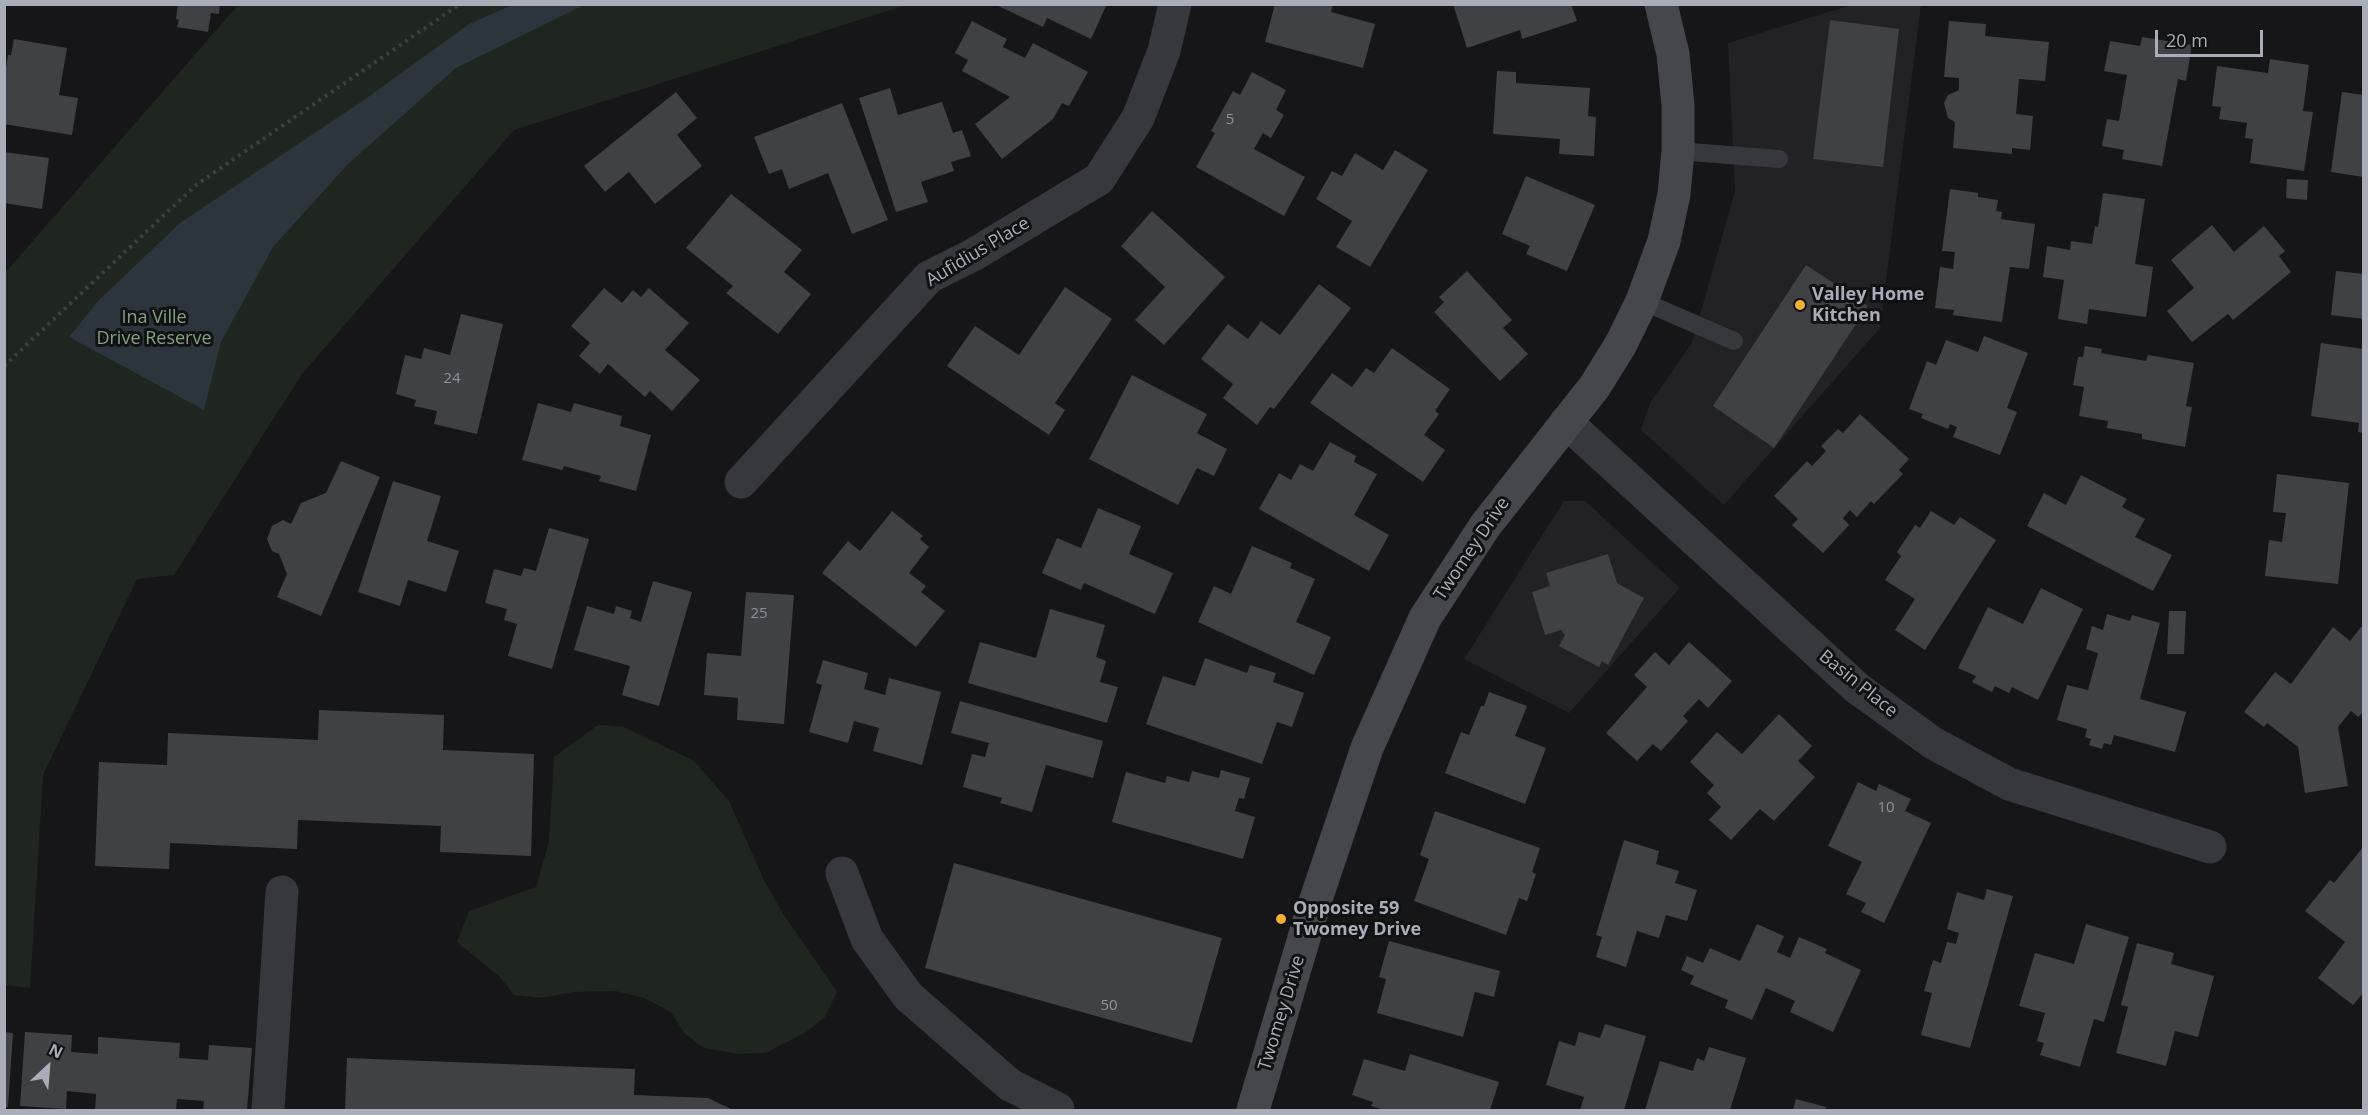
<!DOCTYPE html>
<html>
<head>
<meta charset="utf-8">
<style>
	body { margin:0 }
	#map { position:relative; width:2368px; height:1115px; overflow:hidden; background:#161618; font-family:"Open Sans",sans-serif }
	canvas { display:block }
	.frame { position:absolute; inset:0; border:6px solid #a8adb8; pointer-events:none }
	.north { position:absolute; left:18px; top:1037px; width:60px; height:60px; -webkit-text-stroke:4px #111113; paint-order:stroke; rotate:26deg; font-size:16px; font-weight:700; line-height:24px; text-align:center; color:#a8adb8 }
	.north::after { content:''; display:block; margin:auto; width:21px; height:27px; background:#a8adb8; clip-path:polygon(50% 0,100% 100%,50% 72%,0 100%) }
	.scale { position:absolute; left:2155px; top:30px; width:108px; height:27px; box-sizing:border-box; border:3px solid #a8adb8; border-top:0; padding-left:8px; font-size:18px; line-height:21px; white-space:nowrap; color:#a8adb8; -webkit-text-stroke:4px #111113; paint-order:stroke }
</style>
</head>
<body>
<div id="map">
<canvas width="2368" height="1115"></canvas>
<div class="frame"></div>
<div class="north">N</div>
<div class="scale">20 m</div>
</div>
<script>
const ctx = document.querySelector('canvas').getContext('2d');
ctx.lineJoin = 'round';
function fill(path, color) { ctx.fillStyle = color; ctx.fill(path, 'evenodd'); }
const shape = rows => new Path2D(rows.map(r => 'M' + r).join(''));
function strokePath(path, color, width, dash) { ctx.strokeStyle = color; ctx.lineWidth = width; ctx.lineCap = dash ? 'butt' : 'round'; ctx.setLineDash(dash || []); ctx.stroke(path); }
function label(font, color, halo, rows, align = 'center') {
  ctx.font = font + ' "Open Sans",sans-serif'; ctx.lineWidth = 6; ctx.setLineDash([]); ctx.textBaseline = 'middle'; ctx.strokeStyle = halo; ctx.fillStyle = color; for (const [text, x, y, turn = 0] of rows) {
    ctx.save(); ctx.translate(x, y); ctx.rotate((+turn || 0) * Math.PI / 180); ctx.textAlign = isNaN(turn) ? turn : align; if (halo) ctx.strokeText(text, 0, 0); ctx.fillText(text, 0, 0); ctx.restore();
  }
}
const built = shape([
	[1851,5,1921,5,1880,328,1724,505,1641,430,1650,403,1692,343,1735,191,1728,43],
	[1564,501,1585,501,1680,588,1569,713,1464,659]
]);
const green = shape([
	[238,5,906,5,514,130,302,374,174,575,137,579,43,775,30,988,5,985,5,273],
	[598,725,624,727,694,761,729,801,764,880,782,912,837,992,825,1017,806,1032,766,1053,739,1054,704,1048,684,1033,671,1012,644,998,615,991,574,992,539,998,514,995,500,977,457,942,469,911,536,887,549,842,554,757]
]);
const water = shape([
	[512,5,584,5,456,68,347,165,273,247,221,342,204,410,69,337,99,300,180,223,364,100,469,24]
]);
const building = shape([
	[178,4,220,4,219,14,211,13,208,32,177,27,179,20,176,19],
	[994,4,1107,4,1091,39,1047,18,1043,27],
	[1275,4,1333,4,1331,12,1375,24,1363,68,1265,42],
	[1453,4,1571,4,1577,21,1522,39,1520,30,1467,48],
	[1830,20,1899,29,1883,167,1813,159],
	[972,21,1007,39,1003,47,1025,58,1033,43,1088,72,1069,106,1062,103,1053,119,1002,159,975,124,1010,97,962,71,968,60,955,53],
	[1949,21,1986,24,1985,36,2049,42,2045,81,2019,79,2016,114,2033,116,2030,150,2012,148,2012,154,1953,148,1955,122,1948,118,1944,103,1948,95,1959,90,1959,78,1944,77],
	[2142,37,2192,45,2186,81,2178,79,2162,166,2122,159,2124,150,2102,146,2107,119,2119,121,2127,75,2104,71,2110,41,2140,46],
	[14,39,67,48,59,95,78,98,72,135,4,124,4,80,8,55,11,55],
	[2270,59,2309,65,2303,111,2313,112,2304,171,2250,163,2253,139,2245,138,2247,123,2219,119,2221,107,2212,106,2217,66,2268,73],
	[1497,71,1516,72,1516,83,1590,88,1588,116,1596,117,1594,156,1559,154,1560,139,1493,134],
	[1252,72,1286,90,1276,110,1284,115,1271,138,1263,133,1254,149,1305,177,1284,216,1196,167,1215,133,1211,131,1233,91,1240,95],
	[890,88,898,115,942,102,953,133,962,130,971,156,951,162,954,171,921,182,928,202,896,212,859,98],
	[676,92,697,118,677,135,702,166,655,204,629,172,605,192,584,166],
	[2342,92,2364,95,2364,177,2331,172],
	[842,103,888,220,852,234,828,173,789,189,782,169,769,174,754,137],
	[1395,150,1428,170,1370,267,1336,247,1352,221,1316,199,1332,171,1342,176,1355,153,1383,170],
	[4,152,49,158,42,209,4,203],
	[1526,176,1595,205,1567,271,1526,254,1530,246,1502,234],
	[2287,179,2308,180,2307,200,2286,198],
	[1950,189,1978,193,1978,197,1998,200,1996,211,2002,212,2001,219,2035,224,2029,269,2010,267,2002,322,1953,315,1954,310,1935,308,1940,267,1953,269,1955,252,1942,251],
	[2103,193,2145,199,2135,264,2153,267,2146,317,2089,309,2087,324,2058,319,2064,280,2043,277,2047,246,2070,250,2071,241,2092,244,2095,226,2098,227],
	[731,194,802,250,784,272,811,294,778,334,726,293,733,286,686,248],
	[1152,211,1225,277,1164,345,1135,320,1165,287,1121,246],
	[2212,225,2234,252,2264,226,2285,251,2279,256,2291,272,2233,320,2228,314,2192,342,2167,311,2194,288,2171,260],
	[1806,265,1868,306,1774,448,1713,406],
	[1467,271,1512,320,1503,328,1528,354,1500,381,1434,312,1444,302,1439,297],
	[2336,271,2364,274,2364,319,2331,315],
	[1319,284,1351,308,1274,409,1270,407,1257,425,1223,398,1233,384,1201,359,1228,324,1248,339,1261,321,1280,335],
	[1065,287,1112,319,1055,403,1065,410,1049,435,947,366,975,326,1019,355],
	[604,288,622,303,633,290,641,297,649,288,689,323,665,350,700,380,672,411,650,391,645,397,608,364,600,374,579,356,590,343,571,326],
	[461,314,503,324,477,434,434,424,437,411,414,406,416,400,396,394,405,355,421,359,424,348,450,355],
	[1984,336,2028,353,2007,408,2017,412,2000,455,1953,437,1957,427,1950,424,1948,429,1921,418,1923,414,1909,409,1927,361,1936,365,1946,340,1978,352],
	[2321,343,2364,349,2364,433,2358,432,2359,423,2311,416],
	[2085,346,2102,349,2101,353,2146,361,2148,355,2194,363,2186,406,2192,407,2185,447,2142,439,2142,434,2107,428,2108,421,2079,416,2084,387,2073,385,2078,357,2083,357],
	[1392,348,1450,389,1435,411,1439,414,1424,435,1445,450,1423,482,1310,403,1332,373,1352,387,1366,368,1374,373],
	[1132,375,1207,414,1197,433,1227,449,1214,476,1197,468,1178,505,1089,459],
	[538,403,571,412,574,403,622,416,620,426,651,435,636,491,599,481,601,476,564,466,562,470,522,460],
	[1860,414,1909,459,1899,470,1903,474,1874,504,1871,501,1857,517,1850,510,1843,518,1849,525,1823,553,1792,525,1798,519,1774,496,1807,461,1812,466,1826,451,1821,446,1838,429,1843,433],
	[1330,442,1356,456,1354,462,1377,474,1354,515,1389,535,1369,571,1259,509,1279,473,1291,480,1300,464,1313,471],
	[341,461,380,477,321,616,277,597,287,574,279,554,272,551,267,539,272,526,283,520,291,524,301,503,326,493],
	[2277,474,2349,483,2338,584,2265,576,2269,540,2282,542,2286,513,2273,512],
	[2081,475,2127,499,2122,507,2145,519,2135,537,2172,555,2153,591,2027,526,2044,493,2066,505],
	[393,481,441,496,427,541,459,551,446,592,408,580,400,606,358,592],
	[1098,508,1141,526,1129,554,1173,573,1155,614,1084,583,1081,590,1042,573,1057,538,1081,548],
	[892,511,923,536,920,539,929,547,909,573,926,586,921,592,945,611,916,647,822,573,848,541,860,551],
	[1931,511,1954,525,1960,517,1996,540,1925,650,1895,630,1915,599,1885,580,1901,556,1897,552,1915,525,1920,528],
	[549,528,589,539,552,669,508,656,517,624,504,620,507,609,485,603,494,569,521,576,524,568,536,571],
	[1252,546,1292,563,1290,568,1315,579,1296,622,1331,637,1314,675,1198,622,1214,586,1231,594],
	[1608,554,1617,583,1644,598,1608,665,1602,661,1599,667,1559,646,1565,635,1561,630,1545,635,1532,592,1550,586,1546,573],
	[653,581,692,592,659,706,622,695,630,666,574,650,587,606,614,614,616,606,632,611,630,618,641,622],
	[2041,588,2083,609,2038,700,2012,687,2009,693,1995,686,1992,692,1972,682,1976,676,1958,668,1988,607,2023,624],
	[746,592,794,595,784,724,737,720,738,698,704,695,707,653,741,656],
	[1050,609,1105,625,1096,657,1106,661,1100,682,1118,687,1107,723,968,683,980,642,1036,658],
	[2169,611,2186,611,2184,654,2167,654],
	[2107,614,2130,621,2132,615,2160,623,2140,699,2186,712,2175,752,2114,735,2111,745,2104,743,2102,749,2089,745,2091,739,2085,737,2087,729,2057,720,2067,685,2088,690,2098,653,2086,649,2092,626,2103,630],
	[2333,627,2350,641,2361,627,2364,629,2364,711,2358,717,2351,711,2338,727,2348,786,2305,793,2298,747,2267,723,2264,727,2244,712,2275,672,2291,684],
	[1689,642,1732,681,1708,708,1699,699,1683,716,1688,721,1661,751,1653,744,1637,761,1606,733,1647,687,1634,675,1655,652,1669,665],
	[1205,658,1247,673,1250,665,1276,673,1273,682,1304,693,1292,727,1277,722,1262,764,1146,724,1163,676,1195,686],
	[823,660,868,673,864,689,885,695,889,678,941,692,922,765,873,751,879,728,854,721,848,743,809,732,822,685,816,683],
	[1489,692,1527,706,1515,736,1546,748,1525,804,1445,773,1461,732,1469,735,1481,706,1484,706],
	[960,701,1103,741,1093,778,1046,765,1032,812,1000,803,1002,798,963,787,972,754,985,757,989,743,951,733],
	[319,710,444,715,443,750,534,754,531,856,440,852,441,826,298,820,297,849,170,843,169,869,95,866,99,762,167,765,168,733,318,740],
	[1779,714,1812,746,1798,761,1815,777,1774,821,1760,809,1731,840,1709,820,1721,807,1707,793,1714,785,1690,762,1717,732,1742,754],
	[1221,770,1250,778,1244,799,1239,798,1235,811,1255,817,1243,859,1112,822,1126,772,1165,783,1167,776,1189,782,1192,771,1219,778],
	[1858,782,1876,791,1879,784,1911,799,1905,811,1931,823,1884,923,1861,912,1866,903,1846,894,1862,862,1828,846],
	[1435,811,1540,848,1532,872,1536,874,1527,901,1519,898,1506,935,1414,901,1429,859,1420,855],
	[1624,840,1659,851,1656,864,1679,871,1675,883,1697,890,1687,921,1666,915,1659,938,1637,931,1626,967,1596,957,1602,937,1596,935],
	[2364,846,2364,992,2353,1005,2318,978,2345,942,2305,911,2330,880,2334,883],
	[954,863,1222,938,1192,1043,925,968],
	[1987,889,2013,896,1970,1048,1921,1035,1932,993,1924,991,1933,960,1941,963,1947,942,1956,944,1959,933,1947,929,1957,892,1984,900],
	[1757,924,1784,936,1777,952,1790,958,1799,937,1827,949,1825,953,1861,970,1833,1032,1790,1012,1795,1001,1766,988,1752,1020,1725,1008,1728,1000,1690,984,1694,976,1681,970,1687,956,1703,963,1710,948,1740,961],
	[2086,924,2129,937,2104,1022,2094,1019,2080,1067,2040,1055,2044,1043,2037,1041,2045,1013,2019,1006,2035,953,2074,964],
	[1389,941,1500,971,1494,997,1475,992,1463,1037,1377,1013,1386,979,1379,977],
	[2137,943,2174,953,2171,964,2214,976,2198,1037,2175,1031,2166,1066,2116,1053,2128,1007,2121,1005],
	[1605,1024,1646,1036,1624,1110,1580,1110,1584,1097,1546,1085,1559,1041,1575,1046,1579,1032,1600,1038],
	[4,1032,13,1033,8,1107,4,1107],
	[25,1032,72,1035,71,1052,98,1054,98,1037,180,1043,179,1058,208,1060,209,1045,252,1048,247,1110,203,1110,204,1101,177,1099,176,1110,95,1110,96,1094,67,1091,66,1109,20,1106],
	[1709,1047,1746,1058,1730,1110,1645,1110,1660,1061,1693,1071,1697,1058,1704,1061],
	[1410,1054,1499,1082,1490,1110,1385,1110,1371,1106,1373,1102,1352,1095,1364,1059,1405,1071],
	[347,1058,635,1069,634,1095,708,1098,733,1110,345,1110],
	[1796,1099,1826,1107,1825,1110,1793,1110]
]);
const path = shape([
	[4,366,196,185,460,4]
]);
const lane = shape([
	[1678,151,1779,159],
	[1642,301,1734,341]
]);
const street = shape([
	[1566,422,1857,688,1933,743,2009,784,2210,847],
	[741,482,929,277,973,255,1099,179,1138,118,1164,51,1175,4],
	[842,873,867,939,908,996,1010,1085,1058,1109],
	[268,1110,282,892]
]);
const secondary = shape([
	[1253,1110,1312,911,1367,748,1425,618,1485,526,1595,386,1621,344,1642,301,1664,241,1674,194,1678,151,1678,105,1673,54,1661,4]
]);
const markers = [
	[1800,305,6,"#f2b134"],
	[1281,919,6,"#f2b134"]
];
const numberNames = [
	["5",1230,120],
	["24",452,379],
	["25",759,614],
	["10",1886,808],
	["50",1109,1006]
];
const streetNames = [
	["Aufidius Place",978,252,-31],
	["Twomey Drive",1472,549,-56],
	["Basin Place",1858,684,39],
	["Twomey Drive",1282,1013,-73]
];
const poiNames = [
	["Valley Home",1812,295],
	["Kitchen",1812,316],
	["Opposite 59",1293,909],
	["Twomey Drive",1293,930]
];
const parkNames = [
	["Ina Ville",154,318],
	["Drive Reserve",154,339]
];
fill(built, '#222225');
fill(green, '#1e261f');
fill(water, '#2c353c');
fill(building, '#404145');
strokePath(path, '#3d3f44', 4, [3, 4.5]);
strokePath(lane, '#37383d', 18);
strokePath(street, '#37383d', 33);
strokePath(secondary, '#45474d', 33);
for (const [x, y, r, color] of markers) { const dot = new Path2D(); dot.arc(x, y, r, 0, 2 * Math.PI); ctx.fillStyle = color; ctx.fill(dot); strokePath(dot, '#111113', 2); }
label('15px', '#8e929b', null, numberNames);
label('18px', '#a8adb8', '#111113', streetNames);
label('bold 18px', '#a8adb8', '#111113', poiNames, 'left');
label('18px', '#7fa381', '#111113', parkNames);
</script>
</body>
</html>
